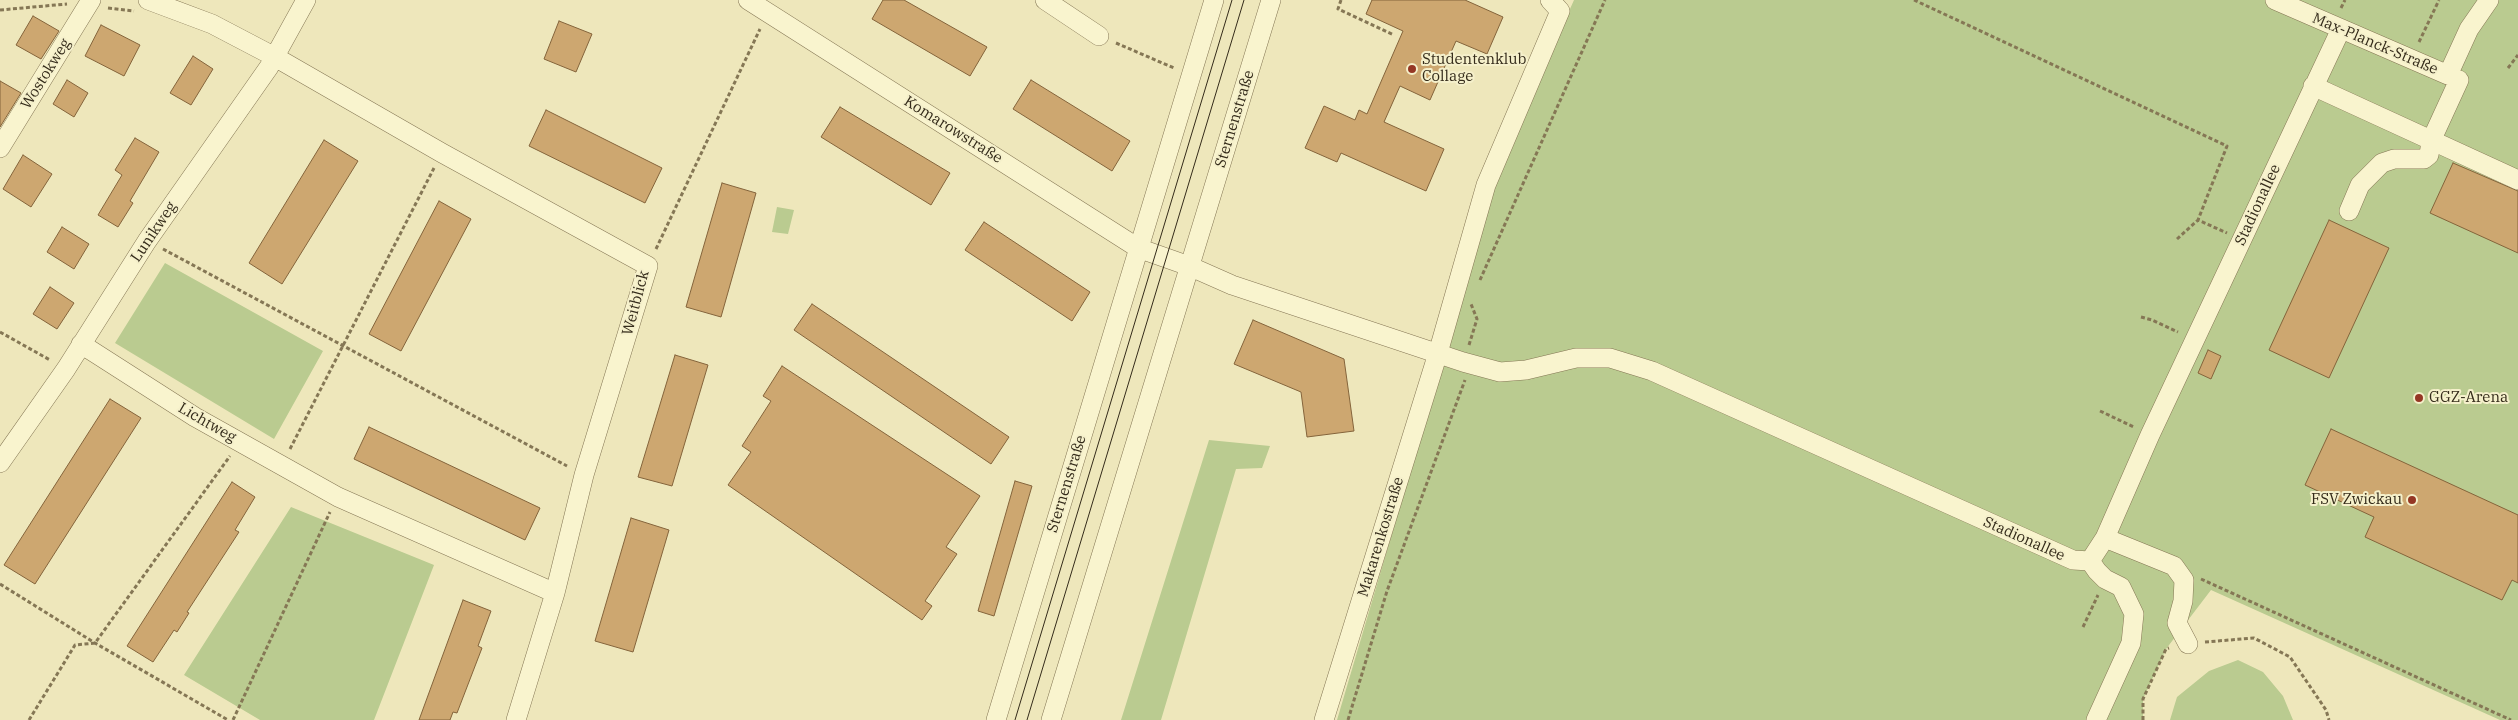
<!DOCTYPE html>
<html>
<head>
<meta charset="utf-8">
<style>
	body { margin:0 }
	canvas { display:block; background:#eee7bb }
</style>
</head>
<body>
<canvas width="2518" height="720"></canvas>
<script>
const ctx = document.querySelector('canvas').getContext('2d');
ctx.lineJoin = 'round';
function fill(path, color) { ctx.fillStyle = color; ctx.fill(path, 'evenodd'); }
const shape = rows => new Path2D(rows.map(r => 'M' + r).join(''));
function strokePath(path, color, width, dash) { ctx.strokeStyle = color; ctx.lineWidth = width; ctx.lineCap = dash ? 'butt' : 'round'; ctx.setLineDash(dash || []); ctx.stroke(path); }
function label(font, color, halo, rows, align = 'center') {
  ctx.font = font + ' "IBM Plex Serif",serif'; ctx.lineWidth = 4; ctx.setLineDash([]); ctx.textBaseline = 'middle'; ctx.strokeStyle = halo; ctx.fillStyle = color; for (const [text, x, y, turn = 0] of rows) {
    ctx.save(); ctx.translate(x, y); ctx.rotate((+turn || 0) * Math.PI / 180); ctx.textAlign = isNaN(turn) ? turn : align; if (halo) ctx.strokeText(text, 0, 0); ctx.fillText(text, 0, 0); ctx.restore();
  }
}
const green = shape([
	[1574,0,2518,0,2518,720,2500,720,2211,590,2166,649,2143,699,2143,720,1337,720,1501,164],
	[777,207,794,210,788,234,772,232],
	[165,263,323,351,274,439,115,343],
	[1209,440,1270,446,1262,468,1236,469,1161,720,1121,720],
	[291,507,434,565,374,720,260,720,184,675],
	[2238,660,2263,672,2283,696,2293,720,2170,720,2177,697,2209,671]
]);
const building = shape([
	[883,0,904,0,987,47,970,76,872,19,883,0],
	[1372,0,1465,0,1503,17,1487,54,1456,41,1430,100,1400,86,1384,122,1444,149,1426,191,1341,153,1337,162,1305,148,1324,106,1355,120,1359,110,1367,114,1403,31,1366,14,1372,0],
	[33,16,59,31,41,59,16,45,33,16],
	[559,21,592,34,576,72,544,59,559,21],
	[101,25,140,45,124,76,85,56,101,25],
	[193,56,213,69,191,105,170,93,193,56],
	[67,80,88,93,74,117,53,104,67,80],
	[1031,80,1130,141,1112,171,1013,109,1031,80],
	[0,81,21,93,0,127,0,81],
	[840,107,950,173,931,205,821,137,840,107],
	[546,110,662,168,645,203,529,146,546,110],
	[135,138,159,152,130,201,133,203,118,227,98,215,122,175,115,170,135,138],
	[324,140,358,161,282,284,249,263,324,140],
	[23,155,52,174,31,207,3,189,23,155],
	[2453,163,2518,191,2518,253,2430,213,2453,163],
	[722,183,756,193,721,317,686,307,722,183],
	[439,201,471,219,401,351,369,334,439,201],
	[2329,220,2389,248,2329,378,2269,350,2329,220],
	[984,222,1090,292,1072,321,965,250,984,222],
	[62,227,89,244,74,269,47,252,62,227],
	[50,287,74,303,57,329,33,314,50,287],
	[812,304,1009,437,991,464,794,330,812,304],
	[1253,320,1344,359,1354,431,1307,437,1301,392,1234,364,1253,320],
	[2208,350,2221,356,2211,379,2198,373,2208,350],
	[675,355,708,365,672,486,638,477,675,355],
	[782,366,980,496,946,547,957,554,925,601,932,606,922,620,728,485,751,452,742,446,771,401,763,396,782,366],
	[110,399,141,418,35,584,4,565,110,399],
	[369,427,540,508,525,540,354,459,369,427],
	[2331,429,2518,515,2518,583,2512,580,2502,600,2365,537,2374,517,2305,485,2331,429],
	[1015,481,1032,486,994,616,978,611,1015,481],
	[232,482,255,497,235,530,239,532,187,612,189,613,177,632,174,630,153,662,127,646,232,482],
	[631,518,669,530,633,652,595,641,631,518],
	[463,600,491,611,478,646,482,648,457,713,453,712,450,720,419,720,463,600]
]);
const path = shape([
	[1341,0,1338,9,1394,35],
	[1914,0,2227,146,2198,220,2227,233],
	[108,8,134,11],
	[2341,8,2345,0],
	[0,10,67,4],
	[2419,42,2439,0],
	[1116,43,1174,68],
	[2508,68,2518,55],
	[2177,239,2198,220],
	[163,249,567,466],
	[656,249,760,29],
	[1480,280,1605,0],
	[2141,317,2152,320,2178,332],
	[0,332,50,360],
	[1469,345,1477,319,1471,304],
	[2100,411,2134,427],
	[290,449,434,168],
	[2201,579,2511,720],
	[0,584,95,643,228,720],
	[2083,627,2098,595],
	[2205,642,2254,638,2290,657,2326,710,2329,720],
	[29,720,75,645,95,643,230,456],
	[233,720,330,512],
	[1348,720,1387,591,1465,380],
	[2143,720,2143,699,2166,649,2169,648]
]);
const minor = shape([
	[148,0,212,24,275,57,442,153,648,266,584,475,555,593,516,720],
	[748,0,1138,248,1189,266,1232,285,1463,362,1500,372,1526,370,1576,358,1610,358,1652,371,2073,560,2090,561,2105,538,2150,435,2341,29],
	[1045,0,1099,36],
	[2275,0,2448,75,2469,29,2489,0],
	[2313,86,2518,180],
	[0,148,91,0],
	[2349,211,2360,185,2382,163,2394,159,2424,159,2429,155,2431,141,2459,80],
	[81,344,195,417,338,497,555,593],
	[0,463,66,369,147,241,269,67,306,0],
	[2105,538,2174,566,2184,580,2183,601,2177,623,2188,644],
	[2090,561,2097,571,2105,579,2121,587,2134,614,2131,643,2096,720],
	[996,720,1214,0],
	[1051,720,1271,0],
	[1324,720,1438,353,1486,185,1560,11,1550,0]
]);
const tram = shape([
	[1015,720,1232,0],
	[1027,720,1244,0]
]);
const markers = [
	[1412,69,5,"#953724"],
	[2419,398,5,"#953724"],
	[2412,500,5,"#953724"]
];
const streetNames = [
	["Max-Planck-Straße",2375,44,23],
	["Wostokweg",46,74,-58],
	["Sternenstraße",1235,119,-73],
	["Komarowstraße",953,130,32],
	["Stadionallee",2258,205,-65],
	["Lunikweg",154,232,-56],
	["Weitblick",636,303,-75],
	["Lichtweg",207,423,30],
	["Sternenstraße",1067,484,-73],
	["Makarenkostraße",1381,537,-73],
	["Stadionallee",2024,539,24]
];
const poiNames = [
	["Studentenklub",1422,60],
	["Collage",1422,77],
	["GGZ-Arena",2429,398],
	["FSV Zwickau",2402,500,"right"]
];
fill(green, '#bacb90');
fill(building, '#cda770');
strokePath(building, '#84643b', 1);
strokePath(minor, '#857755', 20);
strokePath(path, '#857755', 3, [4, 2.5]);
strokePath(minor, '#f9f4ce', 19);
strokePath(tram, '#342b1a', 1);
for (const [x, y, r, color] of markers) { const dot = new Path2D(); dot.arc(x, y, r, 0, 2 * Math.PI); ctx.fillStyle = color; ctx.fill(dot); strokePath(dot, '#f5f0cb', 2); }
label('15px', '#342b1a', '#f5f0cb', streetNames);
label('15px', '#342b1a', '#f5f0cb', poiNames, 'left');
</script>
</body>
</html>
